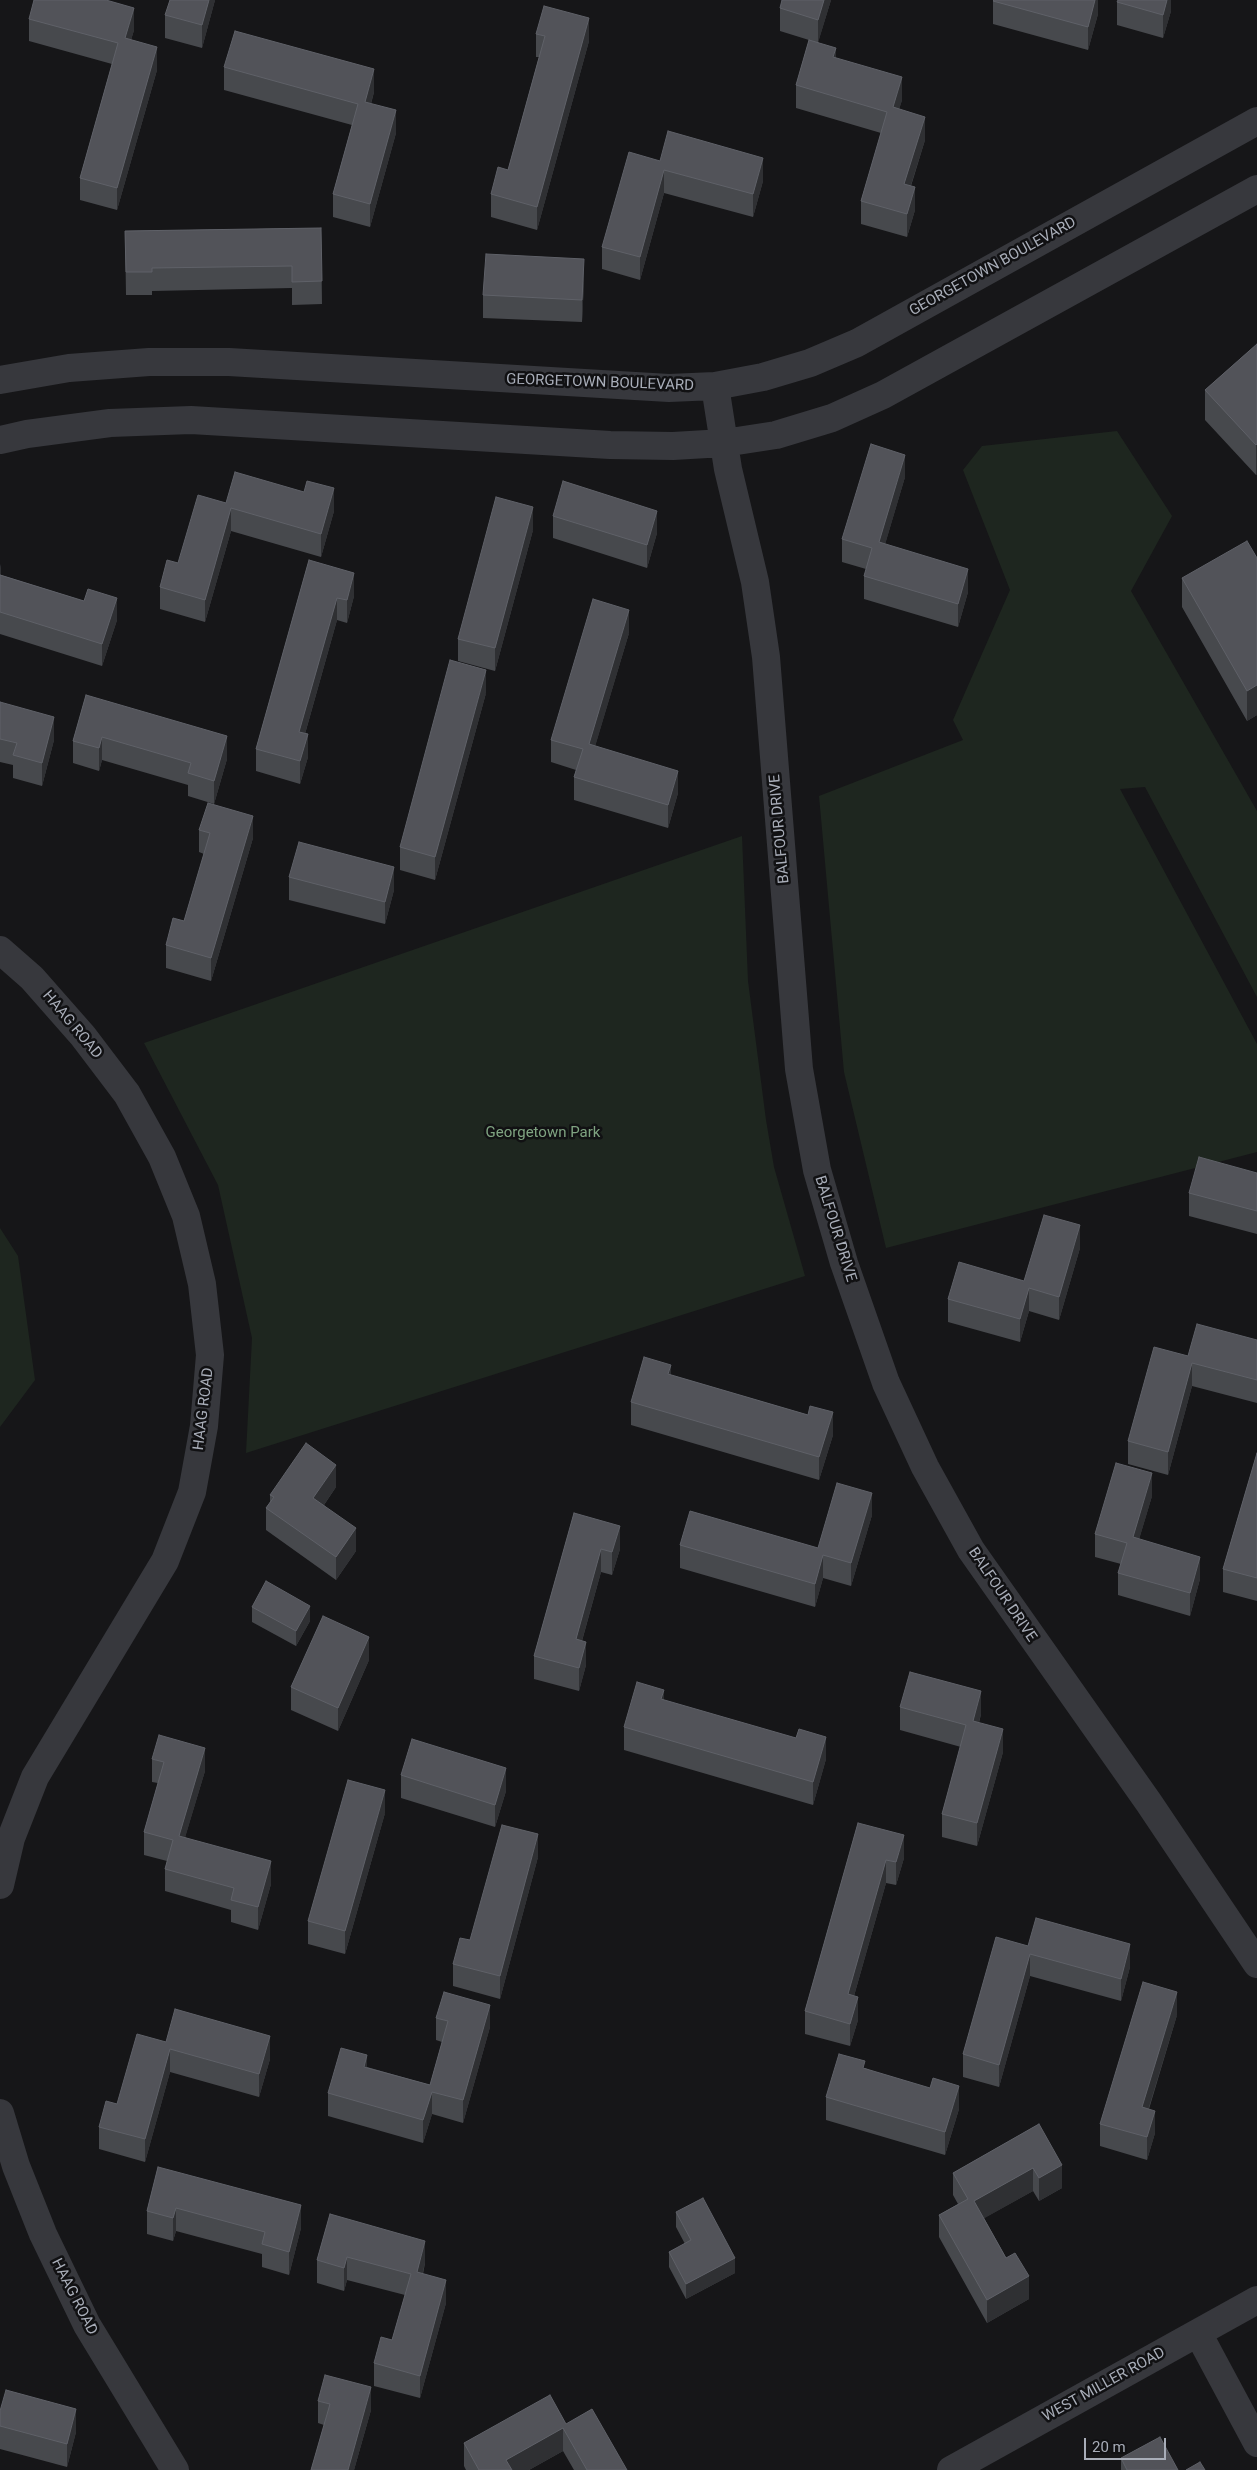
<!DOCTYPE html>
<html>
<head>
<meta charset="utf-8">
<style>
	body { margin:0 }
	#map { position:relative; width:1257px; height:2470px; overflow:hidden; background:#161618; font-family:Roboto,sans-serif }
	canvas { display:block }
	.scale { position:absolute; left:1084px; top:2438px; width:82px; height:22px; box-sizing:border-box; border:2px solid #a8adb8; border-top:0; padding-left:6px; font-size:15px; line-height:18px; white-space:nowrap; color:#a8adb8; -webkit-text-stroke:4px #111113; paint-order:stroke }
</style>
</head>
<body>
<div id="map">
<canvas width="1257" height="2470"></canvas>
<div class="scale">20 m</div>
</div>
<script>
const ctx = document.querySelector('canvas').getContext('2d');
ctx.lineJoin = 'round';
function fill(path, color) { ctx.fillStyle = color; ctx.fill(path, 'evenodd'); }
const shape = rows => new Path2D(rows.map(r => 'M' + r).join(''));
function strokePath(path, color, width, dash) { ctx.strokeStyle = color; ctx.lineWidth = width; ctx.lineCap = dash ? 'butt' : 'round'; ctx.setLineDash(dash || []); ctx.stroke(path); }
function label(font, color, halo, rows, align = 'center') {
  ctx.font = font + ' Roboto,sans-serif'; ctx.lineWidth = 5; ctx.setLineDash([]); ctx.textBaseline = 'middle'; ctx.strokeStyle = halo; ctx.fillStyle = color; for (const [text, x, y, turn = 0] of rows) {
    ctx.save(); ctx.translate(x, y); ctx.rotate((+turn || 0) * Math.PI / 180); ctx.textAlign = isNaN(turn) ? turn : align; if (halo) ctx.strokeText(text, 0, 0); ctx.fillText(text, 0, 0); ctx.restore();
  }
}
const green = shape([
	[1117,431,1172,516,1131,591,1257,811,1257,997,1145,787,1120,789,1257,1044,1257,1152,886,1248,844,1072,819,796,963,740,953,720,1010,590,963,470,982,446],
	[742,836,748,981,766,1120,774,1167,805,1276,246,1453,252,1338,218,1185,144,1043],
	[0,1228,18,1256,35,1380,0,1427]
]);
const minor = shape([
	[0,380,69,368,149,362,229,362,669,388,715,386,763,377,810,363,857,343,1257,121],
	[715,386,728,469,755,582,766,657,799,1069,817,1170,844,1263,886,1383,925,1467,971,1550,1149,1803,1257,1964],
	[0,440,27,434,110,423,191,420,610,445,673,446,724,443,776,435,832,418,883,395,1257,189],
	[0,950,32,978,83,1036,127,1094,162,1157,186,1216,202,1284,210,1355,204,1426,192,1492,165,1561,35,1777,11,1838,0,1885],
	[0,2113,16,2166,43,2234,87,2325,175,2470],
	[1198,2333,1257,2443],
	[951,2470,1257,2300]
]);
const wall = shape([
	[215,0,202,48,165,38,165,15],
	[831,0,818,42,836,58,902,100,899,109,925,140,911,186,915,210,907,237,861,224,861,201,881,133,796,108,796,85,809,40,780,31,780,8],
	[1098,0,1098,14,1088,50,993,24,993,1],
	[1171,0,1171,11,1163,38,1117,25,1117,2],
	[29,19,134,30,131,40,157,70,117,210,80,200,80,178,112,64,29,41],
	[536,34,589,41,537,230,491,217,491,194,508,170,539,57,536,57],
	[224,67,374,92,371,104,396,133,370,227,333,217,333,194,352,125,224,90],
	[660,161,763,181,753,217,664,193,640,280,602,269,602,247],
	[321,228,322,304,292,305,292,288,152,291,152,295,126,295,125,231],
	[584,282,582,322,483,318,483,295],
	[1257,344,1257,474,1256,475,1205,420,1205,390],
	[905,477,885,544,968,592,958,627,864,599,864,576,866,569,842,562,842,539],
	[226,503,334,511,321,557,231,531,205,622,160,609,160,587],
	[553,516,657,533,647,568,553,538],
	[533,530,495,671,458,661,458,639],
	[1257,558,1257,715,1247,721,1182,607,1182,578],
	[309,560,354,596,347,623,337,620,305,734,308,757,300,784,256,771,256,749],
	[0,564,1,575,84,601,117,620,102,666,0,634],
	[629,633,595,746,678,793,668,828,574,800,574,777,576,770,551,762,551,740],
	[486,693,435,880,400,870,400,847],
	[86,695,227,759,214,804,188,796,188,785,102,760,99,771,73,763,73,741],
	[0,702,54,740,42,786,13,778,13,765,0,762],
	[199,830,253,838,211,981,166,968,166,945,184,921,204,854,199,852],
	[289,877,394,890,385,924,289,900],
	[1257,1173,1257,1234,1189,1216,1189,1193],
	[1080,1248,1059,1320,1029,1311,1020,1342,948,1322,948,1299,1024,1281],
	[1257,1340,1257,1403,1192,1386,1168,1475,1128,1464,1128,1441,1188,1356],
	[671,1375,808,1415,833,1435,819,1480,631,1425,631,1402],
	[1257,1453,1257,1601,1223,1592,1223,1569],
	[336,1487,324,1505,356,1551,336,1580,266,1530,266,1508,270,1502,270,1495],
	[1152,1496,1139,1539,1200,1579,1190,1616,1118,1595,1118,1573,1121,1564,1095,1557,1095,1534],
	[574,1513,620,1549,612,1575,601,1572,582,1641,586,1665,579,1691,534,1679,534,1656],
	[872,1515,851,1586,823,1578,815,1607,680,1568,680,1545,818,1548],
	[252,1607,310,1621,296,1646,252,1622],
	[369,1660,338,1731,291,1710,291,1687],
	[664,1700,826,1759,813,1805,624,1750,624,1727],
	[900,1707,981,1714,979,1723,1003,1752,977,1846,942,1837,942,1814,961,1747,900,1730],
	[152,1759,205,1771,185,1837,271,1884,258,1930,231,1922,231,1910,165,1891,165,1869,167,1861,144,1855,144,1832,158,1783,152,1782],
	[401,1775,506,1791,495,1827,401,1798],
	[385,1813,345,1954,308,1944,308,1921],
	[858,1823,904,1858,896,1885,886,1883,854,1996,858,2020,850,2046,805,2034,805,2011],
	[538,1857,500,1999,453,1986,453,1964,470,1940],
	[1028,1946,1130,1967,1121,2001,1030,1976,999,2087,963,2077,963,2054],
	[1177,2015,1149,2109,1155,2133,1147,2160,1100,2146,1100,2124],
	[436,2018,490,2027,463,2123,432,2114,423,2143,328,2116,328,2093,367,2067,430,2085,442,2042,436,2040],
	[166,2042,270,2059,259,2097,170,2072,145,2162,99,2149,99,2127],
	[865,2068,959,2109,945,2155,826,2120,826,2097],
	[1039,2124,1062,2188,1039,2201,1033,2191,984,2218,1029,2299,987,2323,939,2237,939,2215,958,2204,953,2195,953,2173],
	[158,2167,301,2228,289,2275,262,2267,262,2254,176,2231,173,2241,147,2234,147,2211],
	[676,2212,735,2273,686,2299,669,2267,669,2252,685,2244,676,2227],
	[330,2214,425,2263,423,2274,446,2303,420,2398,374,2386,374,2363,392,2340,405,2295,347,2280,344,2291,317,2283,317,2260],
	[318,2401,371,2410,354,2470,311,2470,324,2425,318,2423],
	[0,2411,76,2432,67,2467,0,2449],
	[566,2424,627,2470,574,2470,563,2451,529,2470,466,2470,464,2466,464,2443],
	[1121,2458,1178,2470,1121,2470]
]);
const shadedWall = shape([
	[209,0,215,0,202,48,202,25],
	[824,0,831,0,818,43,818,20],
	[1095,0,1098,0,1098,14,1088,50,1088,27],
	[1167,0,1171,0,1171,11,1163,38,1163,15],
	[134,8,134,30,125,61,125,38],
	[589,18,589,41,537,230,537,207],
	[157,47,157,70,117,210,117,188],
	[836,48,836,70,833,57],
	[374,69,374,92,365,125,365,102],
	[902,77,902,100,893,130,893,107],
	[396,110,396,133,370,227,370,204],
	[925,117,925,140,904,207,904,184],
	[763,158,763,181,753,217,753,194],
	[664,170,664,193,640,280,640,257],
	[915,187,915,210,907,237,907,214],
	[584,259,584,282,582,322,582,300],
	[1257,444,1257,474,1256,475,1256,445],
	[905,455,905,477,879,565,879,542],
	[334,488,334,511,321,557,321,534],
	[533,507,533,530,495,671,495,648],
	[231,508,231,531,205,622,205,600],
	[657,511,657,533,647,568,647,545],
	[1,564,1,587,0,591,0,568],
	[968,569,968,592,958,627,958,604],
	[354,573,354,596,347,623,347,600],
	[117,598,117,620,102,666,102,644],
	[337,598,337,620,299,755,299,732],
	[629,610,629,633,589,767,589,744],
	[486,670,486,693,435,880,435,857],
	[1257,685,1257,715,1247,721,1247,691],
	[54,717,54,740,42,786,42,763],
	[308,734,308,757,300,784,300,761],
	[227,736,227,759,214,804,214,781],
	[102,737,102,760,99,771,99,748],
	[678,771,678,793,668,828,668,805],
	[253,816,253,838,211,981,211,958],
	[394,867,394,890,385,924,385,902],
	[1080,1225,1080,1248,1059,1320,1059,1297],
	[1029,1288,1029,1311,1020,1342,1020,1319],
	[1192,1363,1192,1386,1168,1475,1168,1452],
	[671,1365,671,1388,668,1374],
	[833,1412,833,1435,819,1480,819,1457],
	[336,1465,336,1487,313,1521,313,1498],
	[1152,1473,1152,1496,1133,1560,1133,1537],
	[872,1493,872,1515,851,1586,851,1563],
	[620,1526,620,1549,612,1575,612,1552],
	[356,1528,356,1551,336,1580,336,1557],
	[601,1549,601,1572,576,1662,576,1639],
	[823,1555,823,1578,815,1607,815,1584],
	[1200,1557,1200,1579,1190,1616,1190,1593],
	[310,1606,310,1621,296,1646,296,1631],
	[369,1637,369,1660,338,1731,338,1708],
	[586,1642,586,1665,579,1691,579,1668],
	[664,1690,664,1713,661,1699],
	[981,1691,981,1714,973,1744,973,1721],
	[1003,1729,1003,1752,977,1846,977,1823],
	[826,1737,826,1759,813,1805,813,1782],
	[205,1748,205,1771,179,1858,179,1836],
	[506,1768,506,1791,495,1827,495,1805],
	[385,1790,385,1813,345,1954,345,1931],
	[538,1834,538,1857,500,1999,500,1976],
	[904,1835,904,1858,896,1885,896,1862],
	[886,1860,886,1883,848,2017,848,1994],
	[271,1861,271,1884,258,1930,258,1907],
	[1130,1944,1130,1967,1121,2001,1121,1979],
	[1030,1954,1030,1976,999,2087,999,2065],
	[1177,1992,1177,2015,1142,2130,1142,2107],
	[858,1997,858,2020,850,2046,850,2024],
	[490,2005,490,2027,463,2123,463,2100],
	[270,2036,270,2059,259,2097,259,2074],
	[170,2049,170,2072,145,2162,145,2139],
	[367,2055,367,2078,364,2067],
	[959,2086,959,2109,945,2155,945,2132],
	[432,2092,432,2114,423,2143,423,2120],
	[1155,2111,1155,2133,1147,2160,1147,2137],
	[1062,2165,1062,2188,1039,2201,1039,2178],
	[1033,2168,1033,2191,974,2224,974,2201],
	[301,2205,301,2228,289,2275,289,2252],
	[176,2208,176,2231,173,2241,173,2218],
	[425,2241,425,2263,417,2295,417,2272],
	[347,2257,347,2280,344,2291,344,2268],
	[735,2258,735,2273,686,2299,686,2284],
	[1029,2276,1029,2299,987,2323,987,2300],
	[446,2280,446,2303,420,2398,420,2376],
	[371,2387,371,2410,354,2470,348,2470],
	[76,2409,76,2432,67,2467,67,2444],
	[563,2428,563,2451,529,2470,506,2470,506,2460]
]);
const building = shape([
	[34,0,106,0,134,8,125,38,157,47,117,188,80,178,118,43,29,19,34,0],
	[170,0,209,0,202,25,165,15,170,0],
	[782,0,824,0,818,20,780,8,782,0],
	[994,0,1095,0,1088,27,993,1,994,0],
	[1118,0,1167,0,1163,15,1117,2,1118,0],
	[544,6,589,18,537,207,491,194,498,167,508,170,545,36,536,34,544,6],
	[235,31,374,69,365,102,396,110,370,204,333,194,358,104,224,67,235,31],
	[809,40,836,48,833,57,902,77,893,107,925,117,904,184,915,187,907,214,861,201,887,112,796,85,809,40],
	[668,131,763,158,753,194,664,170,640,257,602,247,629,152,660,161,668,131],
	[321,228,322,281,292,282,292,266,152,268,152,272,126,272,125,231,321,228],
	[486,254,584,259,582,300,483,295,486,254],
	[1257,344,1257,444,1256,445,1205,390,1257,344],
	[871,444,905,455,879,542,968,569,958,604,864,576,872,548,842,539,871,444],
	[235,472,304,492,307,481,334,488,321,534,231,508,205,600,160,587,167,560,178,563,198,495,226,503,235,472],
	[563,481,657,511,647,545,553,516,563,481],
	[496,497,533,507,495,648,458,639,496,497],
	[1247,541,1257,558,1257,685,1247,691,1182,578,1247,541],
	[309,560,354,573,347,600,337,598,299,732,308,734,300,761,256,749,309,560],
	[0,575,84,601,88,589,117,598,102,644,0,612,0,575],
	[593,599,629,610,589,744,678,771,668,805,574,777,583,749,551,740,593,599],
	[450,660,486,670,435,857,400,847,450,660],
	[86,695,227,736,214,781,188,773,191,763,102,737,99,748,73,741,86,695],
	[0,702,54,717,42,763,13,755,17,743,0,739,0,702],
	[208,803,253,816,211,958,166,945,173,918,184,921,210,833,199,830,208,803],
	[299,842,394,867,385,902,289,877,299,842],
	[1199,1157,1257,1173,1257,1211,1189,1193,1199,1157],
	[1044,1215,1080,1225,1059,1297,1029,1288,1020,1319,948,1299,959,1262,1024,1281,1044,1215],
	[1197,1324,1257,1340,1257,1380,1192,1363,1168,1452,1128,1441,1154,1347,1188,1356,1197,1324],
	[644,1357,671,1365,668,1374,808,1415,810,1406,833,1412,819,1457,631,1402,644,1357],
	[306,1443,336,1465,313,1498,356,1528,336,1557,266,1508,274,1497,270,1495,306,1443],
	[1257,1453,1257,1578,1223,1569,1257,1453],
	[1116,1463,1152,1473,1133,1537,1200,1557,1190,1593,1118,1573,1127,1543,1095,1534,1116,1463],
	[837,1483,872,1493,851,1563,823,1555,815,1584,680,1545,690,1511,818,1548,837,1483],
	[574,1513,620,1526,612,1552,601,1549,576,1639,586,1642,579,1668,534,1656,574,1513],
	[266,1581,310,1606,296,1631,252,1607,266,1581],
	[323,1616,369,1637,338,1708,291,1687,323,1616],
	[910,1672,981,1691,973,1721,1003,1729,977,1823,942,1814,966,1725,900,1707,910,1672],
	[637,1682,664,1690,661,1699,796,1738,799,1729,826,1737,813,1782,624,1727,637,1682],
	[159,1735,205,1748,179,1836,271,1861,258,1907,231,1900,234,1888,165,1869,173,1840,144,1832,164,1762,152,1759,159,1735],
	[412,1739,506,1768,495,1805,401,1775,412,1739],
	[348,1780,385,1790,345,1931,308,1921,348,1780],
	[858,1823,904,1835,896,1862,886,1860,848,1994,858,1997,850,2024,805,2011,858,1823],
	[502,1825,538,1834,500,1976,453,1964,460,1938,470,1940,502,1825],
	[1036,1918,1130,1944,1121,1979,1030,1954,999,2065,963,2054,996,1937,1028,1946,1036,1918],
	[1143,1982,1177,1992,1142,2107,1155,2111,1147,2137,1100,2124,1143,1982],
	[444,1992,490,2005,463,2100,432,2092,423,2120,328,2093,341,2048,367,2055,364,2067,430,2085,448,2021,436,2018,444,1992],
	[175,2009,270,2036,259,2074,170,2049,145,2139,99,2127,106,2101,117,2104,137,2034,166,2042,175,2009],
	[839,2054,865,2061,863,2068,930,2088,933,2078,959,2086,945,2132,826,2097,839,2054],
	[1039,2124,1062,2165,1039,2178,1033,2168,974,2201,1006,2258,1015,2253,1029,2276,987,2300,939,2215,968,2199,953,2173,1039,2124],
	[158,2167,301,2205,289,2252,262,2244,265,2232,176,2208,173,2218,147,2211,158,2167],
	[703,2198,735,2258,686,2284,669,2252,691,2240,676,2212,703,2198],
	[330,2214,425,2241,417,2272,446,2280,420,2376,374,2363,381,2337,392,2340,411,2274,347,2257,344,2268,317,2260,330,2214],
	[325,2375,371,2387,348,2470,311,2470,330,2404,318,2401,325,2375],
	[6,2390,76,2409,67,2444,0,2426,0,2411,6,2390],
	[550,2395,566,2424,592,2409,627,2470,587,2470,563,2428,506,2460,512,2470,479,2470,464,2443,550,2395],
	[1160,2437,1178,2470,1127,2470,1121,2458,1160,2437],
	[1200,2462,1205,2470,1186,2470,1200,2462]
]);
const streetNames = [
	["GEORGETOWN BOULEVARD",993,267,-29],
	["GEORGETOWN BOULEVARD",600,383,2],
	["BALFOUR DRIVE",780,829,-95],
	["HAAG ROAD",72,1025,50],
	["BALFOUR DRIVE",835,1229,73],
	["HAAG ROAD",204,1409,-83],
	["BALFOUR DRIVE",1002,1595,56],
	["HAAG ROAD",74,2297,63],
	["WEST MILLER ROAD",1104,2385,-29]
];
const parkNames = [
	["Georgetown Park",543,1133]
];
fill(green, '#1e261f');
strokePath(minor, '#37383d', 28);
fill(wall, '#47494d');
fill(shadedWall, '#2f3033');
fill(building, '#525359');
strokePath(building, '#5f6168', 1);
label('15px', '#a8adb8', '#111113', streetNames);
label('15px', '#7fa381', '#111113', parkNames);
</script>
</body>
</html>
